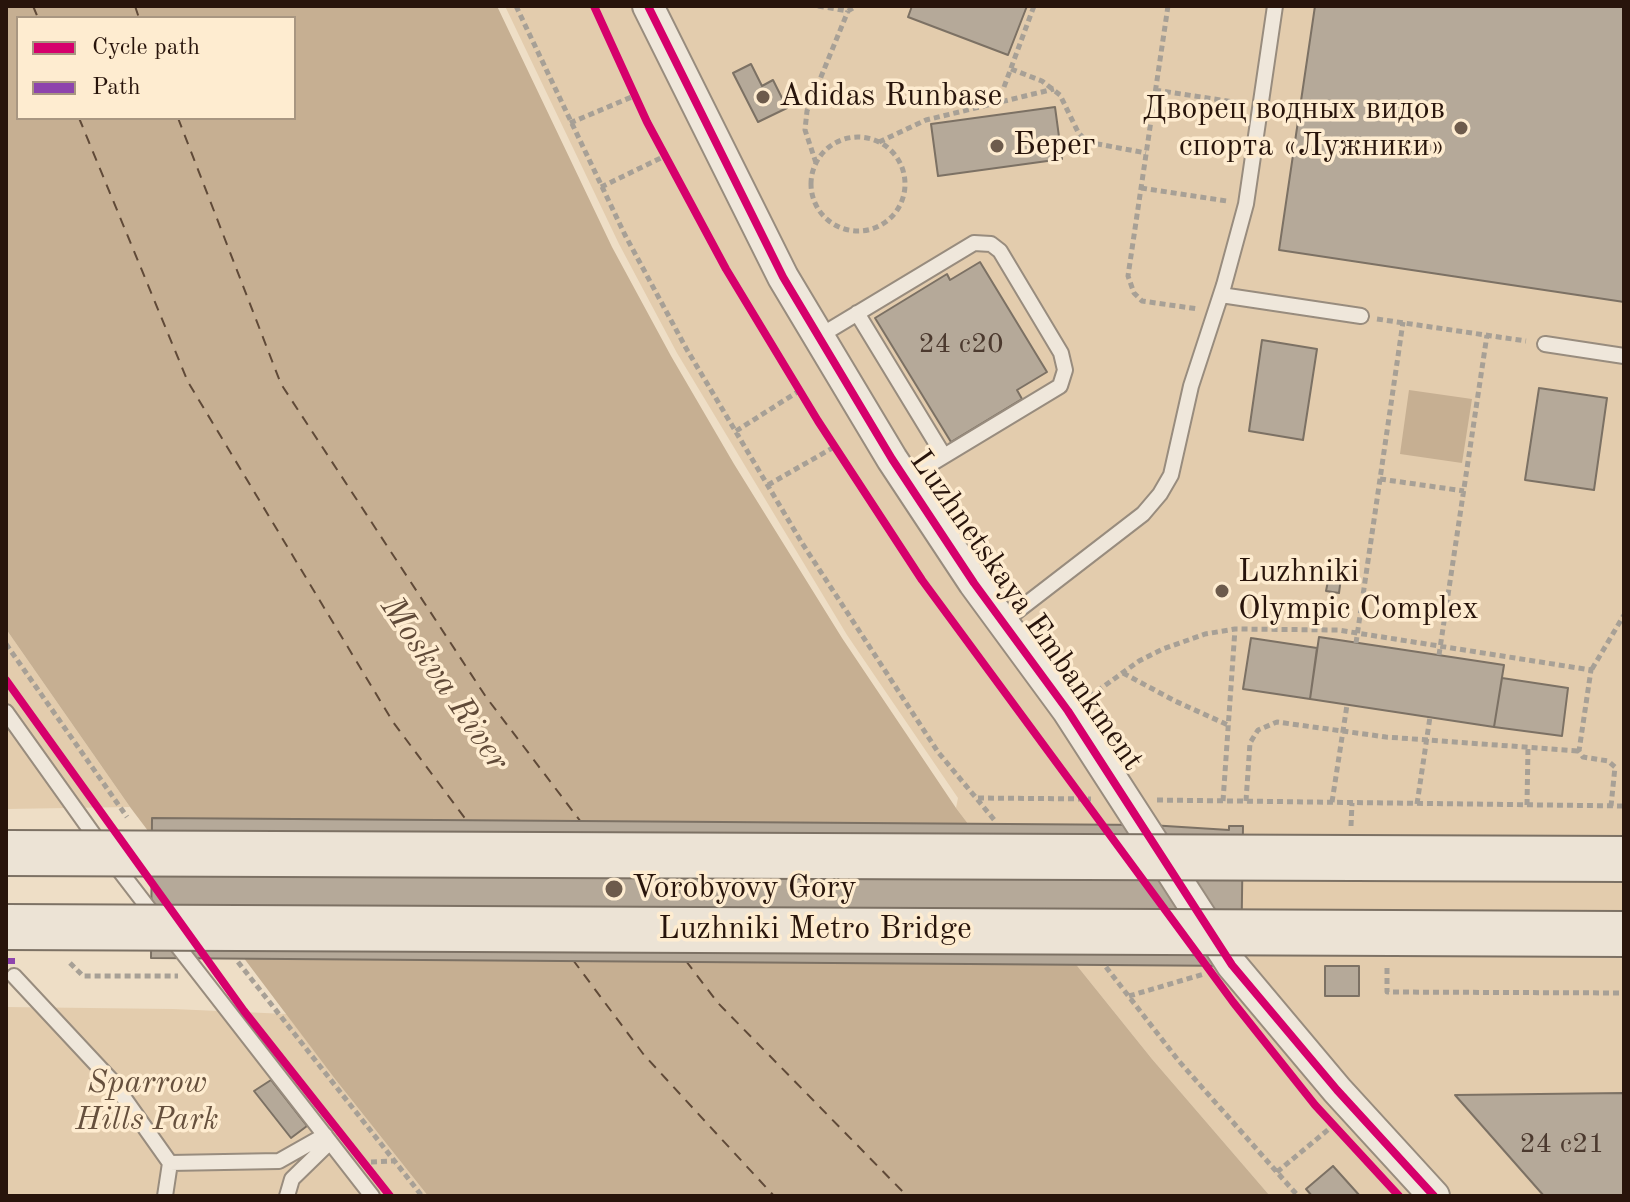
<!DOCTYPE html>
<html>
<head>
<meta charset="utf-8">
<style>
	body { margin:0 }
	#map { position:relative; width:1630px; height:1202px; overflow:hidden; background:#eedec6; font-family:"Old Standard TT",serif }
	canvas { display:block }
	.frame { position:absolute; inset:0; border:8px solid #28140b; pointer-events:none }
	.legend { position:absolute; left:16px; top:16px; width:280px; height:104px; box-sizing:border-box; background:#feecd0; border:2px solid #a89681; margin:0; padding:10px 14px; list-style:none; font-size:24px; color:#28140b }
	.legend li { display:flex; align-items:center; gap:16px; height:40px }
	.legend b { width:40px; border:2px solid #a89681 }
</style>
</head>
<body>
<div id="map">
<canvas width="1630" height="1202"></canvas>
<div class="frame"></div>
<ul class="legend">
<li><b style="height:10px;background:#d6006c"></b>Cycle path</li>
<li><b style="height:10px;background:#8e44ad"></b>Path</li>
</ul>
</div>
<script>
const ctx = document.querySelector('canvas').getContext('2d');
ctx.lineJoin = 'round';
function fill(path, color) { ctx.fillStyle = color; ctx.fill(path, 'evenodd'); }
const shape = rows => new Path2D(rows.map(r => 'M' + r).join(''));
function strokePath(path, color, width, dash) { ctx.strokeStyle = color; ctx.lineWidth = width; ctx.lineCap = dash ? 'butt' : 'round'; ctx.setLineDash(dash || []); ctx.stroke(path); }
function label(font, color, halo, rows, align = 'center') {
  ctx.font = font + ' "Old Standard TT",serif'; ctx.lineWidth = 7; ctx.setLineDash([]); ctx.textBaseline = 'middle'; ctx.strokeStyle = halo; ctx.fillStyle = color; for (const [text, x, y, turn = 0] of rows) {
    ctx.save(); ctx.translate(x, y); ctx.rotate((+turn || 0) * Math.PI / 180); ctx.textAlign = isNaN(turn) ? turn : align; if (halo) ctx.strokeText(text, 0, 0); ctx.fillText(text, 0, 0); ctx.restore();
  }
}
const green = shape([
	[505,6,1624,6,1624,1196,1270,1196,1152,1059,1066,952,956,808,958,798,847,635,677,353,619,244],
	[6,629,130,807,6,809],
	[6,1007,173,1009,287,1014,335,1079,428,1196,6,1196]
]);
const water = shape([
	[6,6,497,6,612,247,671,356,734,464,842,638,956,808,1066,952,1152,1059,1270,1196,428,1196,335,1079,130,807,6,629],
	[18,18,294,18,294,118,18,118],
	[1409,390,1472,399,1462,463,1400,454]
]);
const ferry = shape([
	[33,6,38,18],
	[135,6,139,18],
	[79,118,188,382,393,722,467,821],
	[178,118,281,384,486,697,581,822],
	[573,960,644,1055,774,1196],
	[686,961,718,1003,907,1196]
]);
const building = shape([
	[912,6,1027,6,1008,55,908,17,912,6],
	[1315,6,1624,6,1624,302,1279,250,1315,6],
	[751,64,762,86,773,80,787,108,758,122,733,73,751,64],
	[1055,107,1062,159,938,176,931,124,1055,107],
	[980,262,1047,372,1017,390,1022,399,951,442,875,318,947,274,950,280,980,262],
	[1262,340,1317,349,1303,440,1249,431,1262,340],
	[1539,388,1607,398,1594,490,1525,480,1539,388],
	[1329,576,1341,578,1339,593,1326,591,1329,576],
	[1319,637,1504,665,1494,727,1310,699,1319,637],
	[1251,638,1317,648,1310,699,1243,689,1251,638],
	[1502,678,1568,688,1562,736,1494,727,1502,678],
	[152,818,1150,825,1229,830,1229,826,1243,826,1241,966,151,958,152,818],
	[1325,966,1359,966,1359,996,1325,996,1325,966],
	[271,1080,307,1126,291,1138,254,1091,271,1080],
	[1624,1093,1624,1196,1544,1196,1455,1095,1624,1093],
	[1333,1166,1360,1196,1312,1196,1306,1189,1333,1166]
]);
const path = shape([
	[516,6,625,235,686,348,802,543,938,752,996,822],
	[818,6,848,11,856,6],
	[1168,6,1128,276,1134,293,1142,301,1198,309],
	[1011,69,1042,81,1060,95,1078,132,1087,142,1146,153],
	[1004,87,1034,6],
	[1155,90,1241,103],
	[570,123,634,96],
	'811 184a47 47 0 1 1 94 0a47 47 0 1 1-94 0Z',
	[879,142,926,120,1054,89],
	[816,163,805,130,807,111,848,11],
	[601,187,665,156],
	[1141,188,1227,201],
	[1377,319,1526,341],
	[736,431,799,391],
	[1380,479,1464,491],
	[768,485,834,447],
	[1356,643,1403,322],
	[6,644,127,817],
	[1439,655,1487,335],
	[1592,669,1624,615],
	[1123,673,1175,701,1228,725],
	[1089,697,1139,661,1163,649,1205,634,1235,629,1338,630,1591,670,1579,751,1583,757,1608,761,1615,767,1611,806],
	[978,798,1091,799],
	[1157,800,1624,806],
	[1223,801,1235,629],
	[1246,801,1250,743,1258,730,1277,722,1386,737,1579,751],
	[1332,802,1347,705],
	[1417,804,1430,717],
	[1527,805,1528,747],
	[1351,826,1352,803],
	[238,962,422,1196],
	[70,963,83,976,178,976],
	[1106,967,1178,1060,1298,1196],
	[1387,968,1387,992,1624,993],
	[1129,996,1204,974],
	[371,1162,393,1161],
	[1277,1172,1335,1124]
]);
const lane = shape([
	[1221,295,1361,316],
	[857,313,944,456],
	[818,337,974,243,991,244,1000,251,1061,353,1065,370,1060,386,906,479],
	[1545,344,1624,356],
	[1003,622,1143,514,1160,494,1171,475,1191,386,1224,285,1246,204,1275,6],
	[6,712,101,845],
	[113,862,156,918],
	[169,935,372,1196],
	[14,976,112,1081,170,1163,279,1161,325,1135],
	[165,1196,170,1163],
	[287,1196,292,1179,330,1142]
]);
const street = shape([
	[648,6,783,277,892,459,974,583,1068,711,1232,965,1337,1090,1434,1196]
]);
const primaryBridge = shape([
	[6,853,1624,859],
	[6,927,1624,934]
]);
const quiet = shape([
	[6,961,15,961]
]);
const cycleway = shape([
	[594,6,647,122,726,269,818,421,922,580,1233,1002,1315,1105,1399,1196],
	[648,6,783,277,892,459,974,583,1068,711,1232,965,1337,1090,1434,1196],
	[6,680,244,1011,390,1196]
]);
const markers = [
	[763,97,8,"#6d5b4c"],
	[1461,128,8,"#6d5b4c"],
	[997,146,8,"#6d5b4c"],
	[1222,591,8,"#6d5b4c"],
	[614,889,10,"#6d5b4c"]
];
const numberNames = [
	["24 с20",961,345],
	["24 с21",1562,1145]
];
const poiNames = [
	["Adidas Runbase",779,97],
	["Дворец водных видов",1445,110,"right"],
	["спорта «Лужники»",1445,147,"right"],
	["Берег",1013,146],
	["Luzhniki",1238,573],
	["Olympic Complex",1238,610],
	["Vorobyovy Gory",632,889]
];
const streetNames = [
	["Luzhnetskaya Embankment",1026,611,55],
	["Luzhniki Metro Bridge",815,930]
];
const parkNames = [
	["Sparrow",147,1084],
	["Hills Park",147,1121]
];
const waterNames = [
	["Moskva River",444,684,56]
];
fill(green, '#e3ccad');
fill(water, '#c6af92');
strokePath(ferry, '#604a38', 2, [10, 8]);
fill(building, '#b5a999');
strokePath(building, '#7c7164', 2);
strokePath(lane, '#988c7e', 18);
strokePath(street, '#988c7e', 34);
strokePath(path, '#a7a096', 5, [6, 4]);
strokePath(lane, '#efe7db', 14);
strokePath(street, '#efe7db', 30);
strokePath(primaryBridge, '#7c7164', 48, []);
strokePath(primaryBridge, '#ece3d5', 44);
strokePath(quiet, '#8e44ad', 6, [12, 6]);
strokePath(cycleway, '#d6006c', 8);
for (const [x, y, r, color] of markers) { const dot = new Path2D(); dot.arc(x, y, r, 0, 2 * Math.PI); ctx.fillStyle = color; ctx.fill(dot); strokePath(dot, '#feecd0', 3); }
label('28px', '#4b392e', null, numberNames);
label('32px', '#28140b', '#feecd0', poiNames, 'left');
label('32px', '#28140b', '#feecd0', streetNames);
label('italic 32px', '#66503d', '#feecd0', parkNames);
label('italic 34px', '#604a38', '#feecd0', waterNames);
</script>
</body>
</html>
